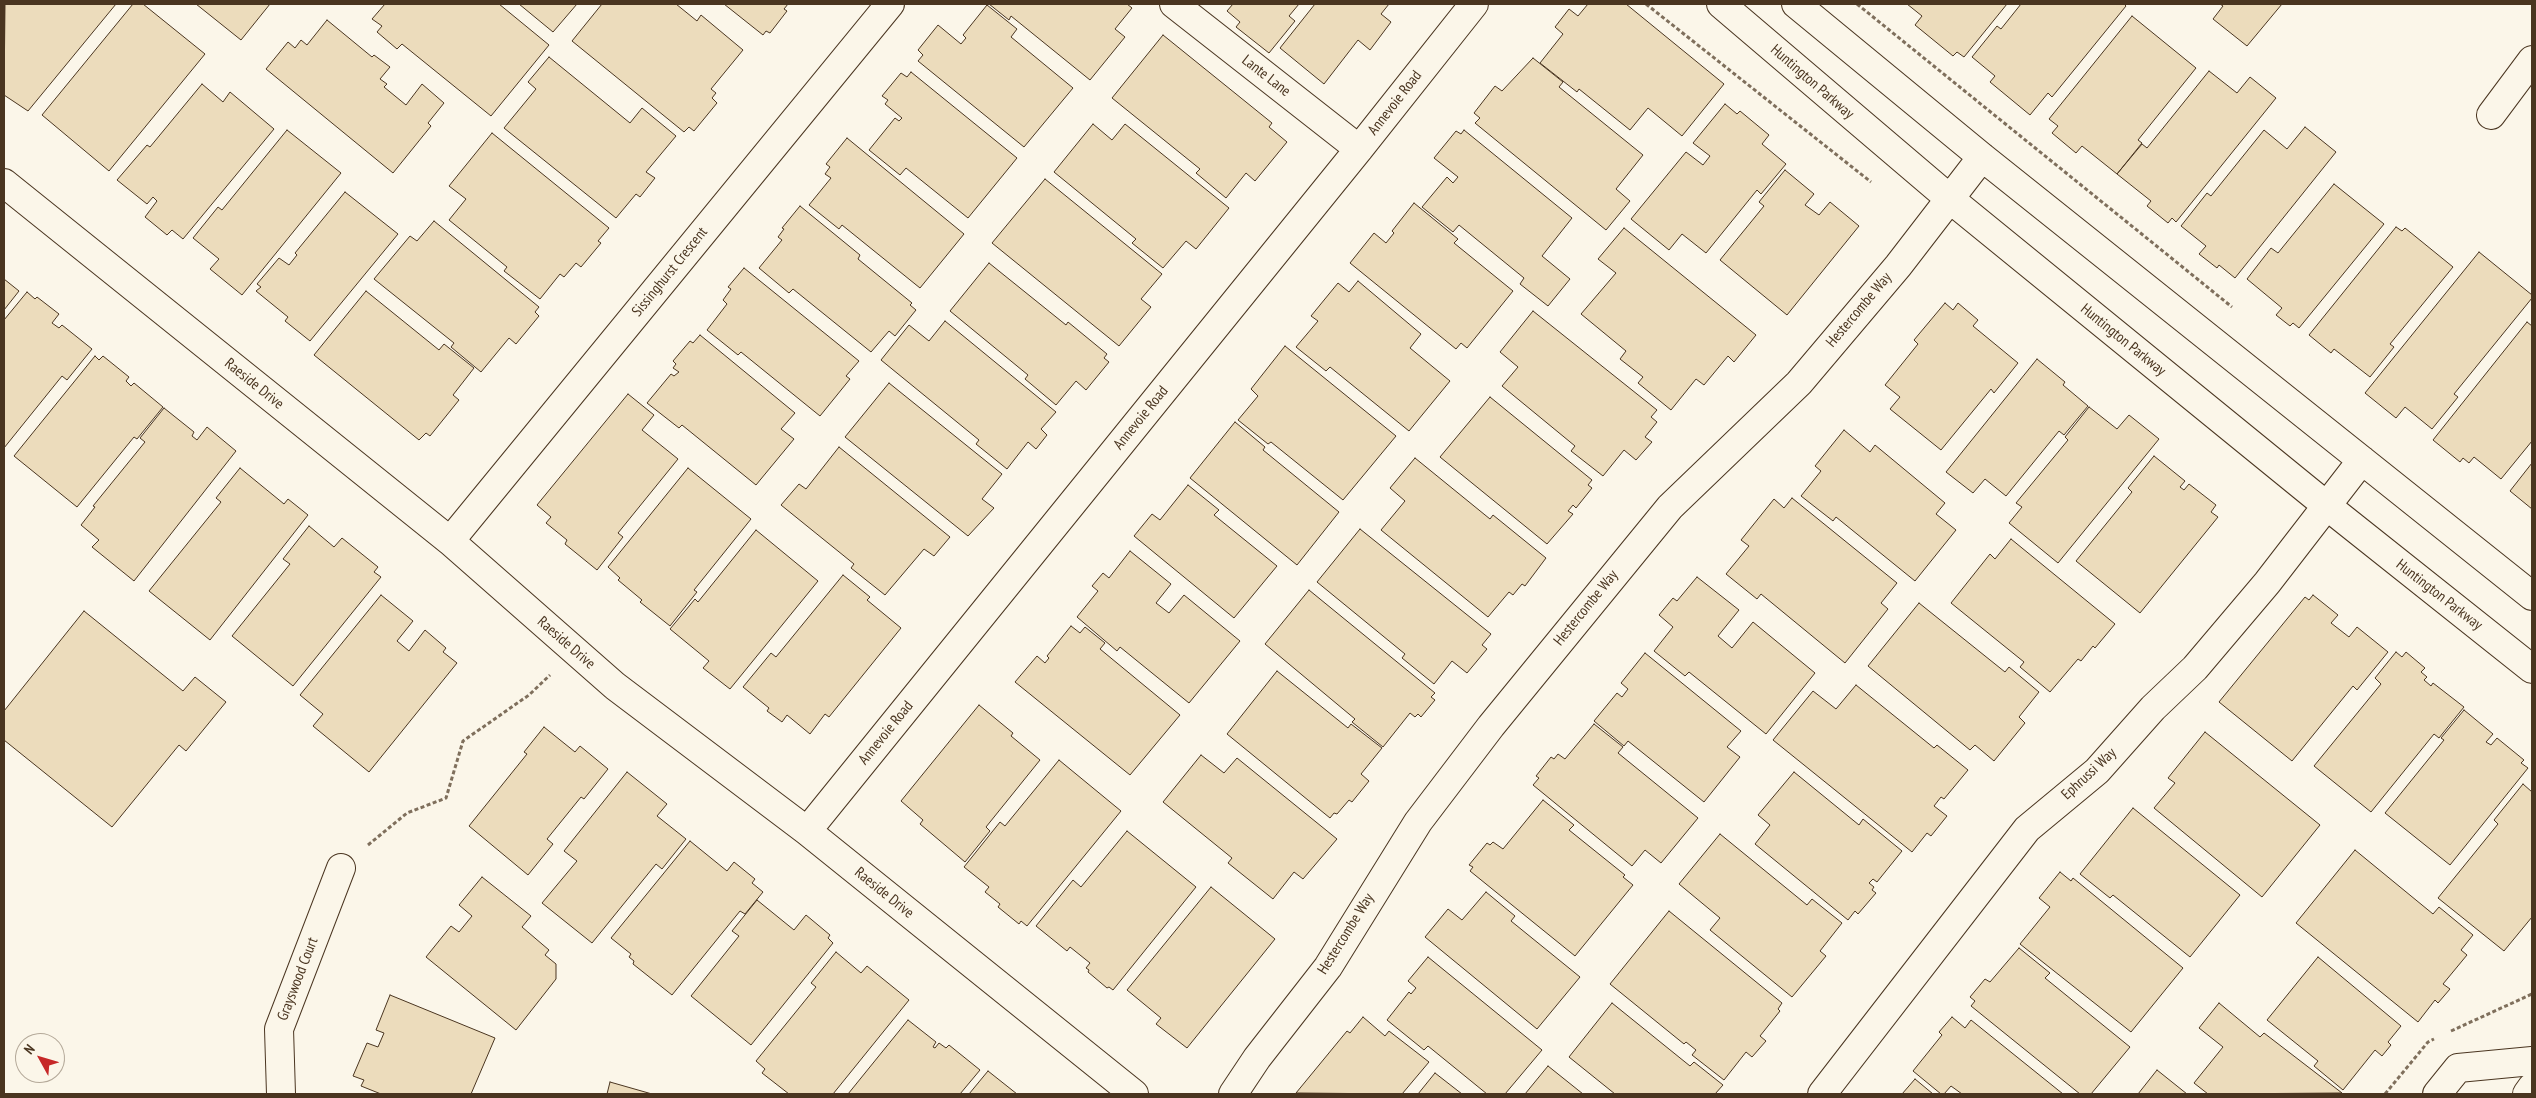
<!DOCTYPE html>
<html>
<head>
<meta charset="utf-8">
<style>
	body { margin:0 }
	#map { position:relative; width:2536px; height:1098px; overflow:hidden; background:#fbf6e9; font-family:"PT Sans Narrow",sans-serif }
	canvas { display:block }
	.frame { position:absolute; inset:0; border:5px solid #4a3520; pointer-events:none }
	.north { position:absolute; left:15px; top:1033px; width:50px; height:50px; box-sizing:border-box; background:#fbf6e9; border:1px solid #b4a999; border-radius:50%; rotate:309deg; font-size:14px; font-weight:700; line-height:20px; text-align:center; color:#4a3520 }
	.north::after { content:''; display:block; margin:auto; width:18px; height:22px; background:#c62828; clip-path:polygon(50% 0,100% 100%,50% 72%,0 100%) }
</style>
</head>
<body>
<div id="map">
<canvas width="2536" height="1098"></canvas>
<div class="frame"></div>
<div class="north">N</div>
</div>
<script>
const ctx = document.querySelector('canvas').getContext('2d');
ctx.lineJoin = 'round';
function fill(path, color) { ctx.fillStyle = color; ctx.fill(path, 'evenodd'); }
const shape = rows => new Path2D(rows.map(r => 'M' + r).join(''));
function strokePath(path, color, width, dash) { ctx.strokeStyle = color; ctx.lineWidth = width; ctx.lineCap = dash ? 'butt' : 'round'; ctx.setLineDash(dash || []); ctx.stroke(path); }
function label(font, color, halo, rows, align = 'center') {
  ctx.font = font + ' "PT Sans Narrow",sans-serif'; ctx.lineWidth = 4; ctx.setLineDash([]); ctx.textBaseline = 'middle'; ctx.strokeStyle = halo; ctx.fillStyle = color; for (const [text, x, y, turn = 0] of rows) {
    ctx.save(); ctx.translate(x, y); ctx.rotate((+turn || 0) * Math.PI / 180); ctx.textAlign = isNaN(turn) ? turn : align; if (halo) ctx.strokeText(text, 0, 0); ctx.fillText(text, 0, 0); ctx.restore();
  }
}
const building = shape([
	[5,4,116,4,28,111,4,95,5,4],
	[133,4,143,4,205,54,109,171,42,115,133,4],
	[196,4,270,4,241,40,196,4],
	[385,4,499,4,549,45,491,116,402,44,397,49,377,32,382,26,372,19,385,4],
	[519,4,577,4,553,32,519,4],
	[602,4,676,4,697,21,701,15,743,50,711,89,716,93,712,98,717,103,694,131,689,127,684,132,572,41,602,4],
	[724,4,788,4,784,9,787,11,770,33,766,31,763,35,724,4],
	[989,4,1127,4,1132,8,1115,29,1125,37,1090,80,1011,16,1009,20,989,4],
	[1233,4,1299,4,1289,16,1295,21,1269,53,1236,27,1240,22,1227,11,1233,4],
	[1315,4,1389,4,1381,14,1391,22,1370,50,1358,40,1324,84,1280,48,1315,4],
	[1588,4,1626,4,1724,84,1682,136,1648,108,1630,130,1579,89,1577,92,1540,63,1563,34,1555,27,1569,9,1578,16,1588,4],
	[1907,4,2007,4,1964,57,1957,52,1953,56,1915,25,1922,16,1907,4],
	[2021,4,2124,4,2126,6,2052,97,2048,93,2030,115,1990,82,1995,76,1972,57,1997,26,2001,29,2021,4],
	[2220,4,2282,4,2247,46,2213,19,2223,6,2220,4],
	[987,5,1017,29,1011,37,1073,88,1024,147,918,61,923,55,918,50,938,25,961,44,966,38,963,35,987,5],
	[2132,16,2196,68,2138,140,2142,143,2117,174,2082,146,2076,153,2052,133,2058,126,2049,119,2132,16],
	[327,20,372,57,374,55,390,67,380,79,387,84,384,87,406,105,422,84,444,103,428,123,431,126,393,173,266,69,288,42,295,48,301,40,307,45,327,20],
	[1163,35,1272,123,1269,127,1287,142,1255,181,1246,173,1226,198,1196,173,1200,169,1112,98,1163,35],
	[549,57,630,123,642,108,676,136,646,172,655,178,640,197,636,194,616,218,504,128,536,89,528,82,549,57],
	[1533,58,1563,82,1559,87,1643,155,1616,189,1630,201,1606,230,1475,123,1480,118,1474,113,1495,86,1502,91,1533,58],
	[2209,71,2237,93,2250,77,2276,98,2176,222,2172,218,2168,223,2147,206,2151,201,2117,174,2142,144,2147,148,2209,71],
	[911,72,1017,158,968,218,906,168,900,175,869,150,895,118,899,121,902,118,885,104,888,100,882,96,901,73,907,77,911,72],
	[202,84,223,102,230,92,274,129,183,239,172,230,167,235,145,217,157,201,153,197,147,204,117,180,147,145,150,147,202,84],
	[1725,104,1737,114,1740,111,1769,135,1762,144,1786,164,1761,194,1757,190,1706,253,1682,234,1669,250,1631,219,1686,152,1703,165,1710,156,1693,143,1725,104],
	[1093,124,1112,140,1125,124,1229,208,1196,249,1186,241,1163,268,1132,243,1136,239,1054,172,1093,124],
	[2305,127,2336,152,2235,278,2219,265,2217,268,2199,254,2206,246,2181,226,2207,193,2211,196,2264,130,2287,149,2305,127],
	[287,130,341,173,242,295,210,269,219,259,193,238,218,207,222,210,287,130],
	[1464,130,1572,218,1542,256,1570,279,1548,306,1520,284,1524,278,1459,225,1453,232,1422,207,1447,177,1453,183,1458,177,1434,158,1456,131,1461,134,1464,130],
	[492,133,609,228,598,241,601,243,581,267,576,263,564,277,560,274,540,299,504,271,507,267,449,220,466,199,449,186,492,133],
	[847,138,964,234,920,288,842,225,839,229,809,205,831,178,825,174,830,167,826,164,847,138],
	[1785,170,1814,194,1805,205,1819,215,1830,202,1859,226,1787,315,1720,260,1764,206,1759,202,1785,170],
	[1045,179,1162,274,1141,299,1151,307,1119,346,992,243,1045,179],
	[2334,184,2384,224,2299,328,2293,323,2290,326,2276,315,2282,308,2247,279,2271,248,2278,253,2334,184],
	[345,192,398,234,310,341,285,321,288,317,256,291,261,287,257,284,279,258,289,265,297,255,295,253,345,192],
	[1414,203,1458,239,1454,243,1513,291,1467,348,1461,343,1456,349,1350,263,1374,233,1386,243,1394,233,1392,231,1414,203],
	[800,206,860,255,858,259,912,303,910,305,916,310,895,336,889,331,871,352,793,289,789,293,759,268,782,240,778,237,784,229,782,228,800,206],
	[434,221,539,307,535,312,539,316,516,344,509,338,481,372,451,347,454,343,374,279,410,236,417,241,434,221],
	[2396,227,2402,231,2405,228,2453,267,2390,344,2394,347,2370,377,2334,349,2331,353,2309,335,2396,227],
	[1624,228,1756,335,1734,362,1728,356,1704,385,1696,379,1671,410,1638,383,1643,377,1620,359,1626,351,1581,314,1616,273,1598,259,1624,228],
	[2479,252,2532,295,2532,298,2454,394,2458,397,2432,429,2405,407,2396,418,2365,393,2479,252],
	[989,263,1066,325,1068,322,1107,354,1104,358,1109,362,1086,390,1076,381,1056,405,1025,379,1028,375,950,311,989,263],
	[744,268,859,361,846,376,850,379,820,416,741,352,738,355,707,330,727,304,723,300,731,289,728,287,744,268],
	[4,279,19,291,4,310,4,279],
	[1358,281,1421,334,1410,348,1450,381,1409,431,1330,367,1326,371,1296,347,1318,321,1311,316,1338,283,1349,292,1358,281],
	[366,291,439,350,444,344,474,368,453,395,459,400,430,436,426,433,419,440,314,355,366,291],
	[27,292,35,299,37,297,59,314,52,323,59,328,62,325,92,349,67,380,62,376,4,448,4,320,27,292],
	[1945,303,1953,310,1958,303,1978,320,1973,326,2018,363,1994,393,1991,389,1941,450,1890,409,1900,397,1885,385,1918,344,1914,340,1945,303],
	[1533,311,1657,410,1651,417,1657,422,1645,437,1652,442,1636,460,1624,450,1603,476,1571,451,1575,446,1502,386,1518,367,1500,352,1533,311],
	[945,321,1056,412,1041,429,1047,435,1036,449,1028,442,1007,469,976,444,979,440,881,360,909,325,929,341,945,321],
	[2527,322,2532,326,2532,441,2501,479,2474,457,2469,463,2463,458,2460,462,2433,440,2527,322],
	[700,335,795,413,781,429,794,439,756,485,682,425,679,428,647,403,671,374,674,376,679,372,673,368,676,364,673,361,690,341,693,343,700,335],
	[1285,346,1396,436,1343,500,1271,442,1268,444,1238,420,1258,396,1251,389,1285,346],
	[95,356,99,360,103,356,129,377,126,381,131,386,134,383,163,407,137,439,134,437,77,507,14,456,95,356],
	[2037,359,2065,382,2063,385,2088,406,2064,435,2059,431,2006,496,1985,479,1973,493,1946,472,2037,359],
	[889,383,1002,474,982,499,994,508,968,536,845,437,889,383],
	[628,394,654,415,642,430,678,459,618,533,623,537,597,570,565,544,567,540,546,523,551,517,537,505,628,394],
	[1490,397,1592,480,1588,485,1592,488,1576,508,1573,505,1568,511,1573,514,1547,544,1440,457,1490,397],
	[2089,407,2117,429,2129,415,2159,439,2058,563,2009,523,2022,507,2016,503,2068,440,2065,437,2089,407],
	[164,408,194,432,192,436,197,440,207,427,236,451,134,581,92,547,99,540,81,525,95,507,93,506,145,442,140,438,164,408],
	[1235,422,1265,447,1263,450,1339,512,1297,565,1190,478,1235,422],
	[1844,430,1870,452,1875,445,1945,503,1936,514,1956,530,1915,581,1836,517,1833,521,1801,496,1821,471,1815,466,1844,430],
	[839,447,950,537,934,556,924,549,885,595,851,568,854,564,781,505,799,484,806,489,839,447],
	[2154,456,2185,481,2180,487,2184,490,2189,484,2216,505,2211,512,2218,517,2140,613,2076,561,2132,492,2128,488,2154,456],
	[1415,458,1490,519,1493,515,1546,558,1525,586,1522,584,1513,595,1509,592,1488,617,1381,530,1405,501,1390,488,1415,458],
	[2532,463,2532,509,2510,491,2532,463],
	[240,468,284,504,288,499,308,515,210,640,149,591,221,502,216,498,240,468],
	[688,468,751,519,694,590,697,592,670,626,640,602,642,600,618,580,620,578,608,567,688,468],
	[1188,485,1219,510,1214,515,1277,566,1234,618,1134,536,1152,514,1160,520,1188,485],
	[1792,498,1897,583,1881,603,1888,609,1845,663,1761,594,1757,599,1726,574,1749,546,1741,540,1774,499,1784,508,1792,498],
	[309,526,334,547,342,538,378,567,374,572,381,577,293,686,232,636,290,564,283,559,309,526],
	[1360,529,1491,634,1482,645,1487,649,1467,673,1452,661,1434,684,1402,658,1405,654,1317,582,1360,529],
	[756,530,818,581,730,689,703,668,709,661,670,629,695,599,698,602,756,530],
	[2011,539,2115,624,2095,648,2093,646,2081,661,2078,659,2050,692,2020,667,2024,662,1951,603,1990,554,1995,559,2011,539],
	[1130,551,1171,584,1156,603,1169,613,1184,595,1240,641,1189,703,1120,647,1117,651,1077,617,1098,591,1092,586,1103,573,1109,578,1130,551],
	[843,575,870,597,867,600,901,628,829,717,825,714,810,734,787,715,782,722,767,711,769,708,743,687,771,653,776,657,843,575],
	[1697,577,1739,610,1718,636,1732,648,1753,622,1815,673,1766,734,1689,672,1685,676,1654,651,1673,627,1659,615,1673,598,1677,601,1697,577],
	[1309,590,1435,693,1431,697,1435,700,1421,717,1418,714,1415,717,1410,713,1383,747,1352,722,1355,719,1265,644,1309,590],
	[381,595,413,621,397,641,409,651,425,630,446,648,443,652,457,663,369,772,313,726,323,714,300,695,381,595],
	[2313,595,2338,615,2331,623,2349,637,2357,627,2388,652,2357,690,2353,686,2292,761,2219,702,2305,597,2309,600,2313,595],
	[1919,603,2005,672,2009,667,2039,692,2019,717,2025,723,1994,761,1975,745,1970,750,1868,666,1919,603],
	[84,611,183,691,195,677,226,702,186,751,179,745,112,827,4,740,4,711,84,611],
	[1071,626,1080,633,1085,627,1105,643,1100,649,1180,715,1130,775,1015,682,1037,656,1045,663,1049,658,1047,656,1071,626],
	[2396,652,2402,657,2406,652,2425,668,2421,672,2427,677,2424,680,2431,686,2433,683,2464,707,2439,738,2434,734,2371,812,2314,766,2381,684,2375,678,2396,652],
	[1645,653,1741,731,1727,747,1740,757,1704,802,1628,741,1624,746,1594,721,1617,693,1622,697,1628,689,1621,683,1645,653],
	[1277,671,1348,728,1351,724,1382,748,1361,774,1369,781,1352,802,1349,800,1337,814,1334,813,1330,818,1227,734,1277,671],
	[1856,685,1934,748,1937,745,1968,770,1944,799,1941,797,1934,806,1947,816,1931,836,1927,833,1912,852,1773,740,1813,691,1836,709,1856,685],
	[979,705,1013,733,1011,736,1040,760,986,827,990,831,965,862,920,824,923,820,901,801,979,705],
	[2464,710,2493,734,2486,742,2491,745,2497,738,2524,760,2521,763,2528,768,2450,865,2385,813,2444,740,2441,738,2464,710],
	[1594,724,1623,747,1618,753,1698,818,1661,863,1645,850,1632,866,1533,785,1539,778,1536,776,1551,757,1554,759,1558,754,1565,759,1594,724],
	[544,727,575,752,580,746,608,769,584,799,581,797,547,839,553,844,528,875,469,826,527,754,524,752,544,727],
	[2205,732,2320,825,2262,897,2154,808,2175,783,2168,778,2205,732],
	[1201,755,1224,773,1237,758,1337,839,1303,879,1294,872,1273,899,1228,863,1232,858,1163,802,1201,755],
	[1059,760,1121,811,1027,926,1021,921,1019,924,998,907,1000,904,985,892,989,887,964,867,1000,822,1005,826,1059,760],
	[627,772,667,804,657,816,686,839,662,869,656,864,592,943,542,903,577,861,564,851,627,772],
	[1794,772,1859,825,1863,819,1902,851,1877,882,1873,879,1869,883,1874,887,1872,890,1876,893,1858,914,1855,911,1848,920,1755,844,1770,825,1758,815,1794,772],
	[2523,784,2532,792,2532,917,2504,951,2438,898,2498,824,2494,820,2523,784],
	[1543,800,1574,825,1569,830,1625,875,1623,877,1633,885,1575,956,1470,871,1473,867,1469,865,1487,843,1490,845,1493,842,1503,849,1543,800],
	[2133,808,2240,895,2190,957,2113,895,2110,898,2080,874,2133,808],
	[1127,831,1196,887,1113,990,1109,987,1107,988,1088,972,1089,970,1086,968,1090,963,1070,947,1067,951,1036,926,1073,880,1081,887,1127,831],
	[1720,834,1807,905,1812,899,1842,923,1820,951,1826,956,1792,997,1710,930,1720,918,1679,884,1720,834],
	[690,841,727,871,734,862,755,879,752,883,763,892,745,914,740,911,672,995,633,964,634,961,629,957,631,954,611,938,690,841],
	[2355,850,2433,914,2439,907,2473,935,2461,950,2467,955,2443,984,2450,989,2438,1003,2435,1000,2418,1022,2296,923,2355,850],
	[2060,872,2071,881,2073,878,2183,968,2131,1032,2020,944,2050,907,2039,898,2060,872],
	[482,877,531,916,522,927,549,950,545,955,556,964,556,979,516,1030,426,957,451,926,459,932,472,916,459,905,482,877],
	[1211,887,1275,939,1187,1048,1156,1024,1161,1018,1127,990,1211,887],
	[1486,892,1515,916,1511,921,1580,977,1537,1029,1425,937,1448,909,1462,920,1486,892],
	[757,900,794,930,806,915,830,935,828,938,833,943,751,1045,691,996,739,936,732,931,757,900],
	[1669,911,1782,1003,1778,1009,1780,1011,1760,1036,1766,1041,1752,1057,1746,1052,1724,1080,1692,1055,1696,1050,1686,1042,1684,1044,1610,984,1669,911],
	[2019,948,2050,973,2045,978,2130,1047,2091,1094,2080,1094,1971,1006,1975,1001,1970,997,1985,979,1990,982,2019,948],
	[836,952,861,973,867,966,909,1000,833,1094,789,1094,762,1073,765,1069,756,1061,816,987,811,983,836,952],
	[1428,957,1542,1050,1505,1094,1487,1094,1428,1046,1424,1050,1387,1020,1409,992,1411,994,1416,988,1408,981,1428,957],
	[2318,957,2401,1026,2388,1042,2391,1045,2382,1056,2375,1050,2343,1090,2314,1066,2318,1061,2267,1020,2318,957],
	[390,995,495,1038,471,1094,381,1094,361,1086,364,1080,353,1076,367,1043,378,1047,384,1033,376,1030,390,995],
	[1612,1003,1690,1066,1694,1062,1723,1085,1715,1094,1615,1094,1569,1057,1612,1003],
	[2219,1003,2260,1037,2264,1033,2342,1093,2208,1094,2194,1083,2223,1047,2199,1028,2219,1003],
	[1363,1017,1385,1036,1389,1031,1429,1062,1402,1094,1296,1093,1347,1031,1350,1033,1363,1017],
	[1952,1017,1965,1028,1971,1020,2063,1094,1962,1094,1951,1086,1944,1094,1941,1094,1913,1071,1942,1035,1939,1032,1952,1017],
	[908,1020,936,1042,933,1047,935,1048,939,1043,946,1048,949,1045,980,1070,960,1094,848,1094,908,1020],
	[1548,1066,1583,1094,1525,1094,1548,1066],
	[2157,1070,2187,1094,2138,1094,2157,1070],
	[988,1071,1017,1094,969,1094,988,1071],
	[1435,1073,1462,1094,1418,1094,1435,1073],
	[1915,1079,1933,1094,1902,1094,1915,1079],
	[610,1082,652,1094,607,1094,610,1082]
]);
const path = shape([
	[1646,4,1871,182],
	[1857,4,2232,307],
	[368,845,407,813,446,798,463,741,529,695,550,675],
	[2451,1031,2532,994],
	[2385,1094,2428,1042,2434,1039]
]);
const minor = shape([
	[1174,4,1359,149],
	[1721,4,1950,199,2327,506,2532,669],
	[1796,4,1982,157,2532,596],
	[2491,115,2532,60],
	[4,183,450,541,615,686,807,831,1134,1094],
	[450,541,890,4],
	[807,831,1359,149,1474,4],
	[281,1094,279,1029,341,868],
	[1233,1094,1257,1058,1328,967,1418,822,1491,726,1670,507,1799,383,1898,266,1982,157],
	[1822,1094,2027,829,2097,771,2153,708,2195,668,2267,583,2362,460],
	[2437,1094,2458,1068,2532,1061],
	[2527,1094,2532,1087]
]);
const streetNames = [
	["Lante Lane",1266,76,38],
	["Huntington Parkway",1812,82,41],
	["Annevoie Road",1395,103,-52],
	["Sissinghurst Crescent",670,272,-51],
	["Hestercombe Way",1859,310,-50],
	["Huntington Parkway",2123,340,39],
	["Raeside Drive",254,384,39],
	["Annevoie Road",1141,418,-51],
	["Huntington Parkway",2439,595,38],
	["Hestercombe Way",1586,608,-51],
	["Raeside Drive",566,643,41],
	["Annevoie Road",886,733,-51],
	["Ephrussi Way",2089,774,-43],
	["Raeside Drive",884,893,39],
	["Hestercombe Way",1346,934,-58],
	["Grayswood Court",298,979,-69]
];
fill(building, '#ecdcbc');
strokePath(building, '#4a3520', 1);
strokePath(minor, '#4a3520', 30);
strokePath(path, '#7f6f5c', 3, [4, 2.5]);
strokePath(minor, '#fbf6e9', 28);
label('15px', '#4a3520', '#fbf6e9', streetNames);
</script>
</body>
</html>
